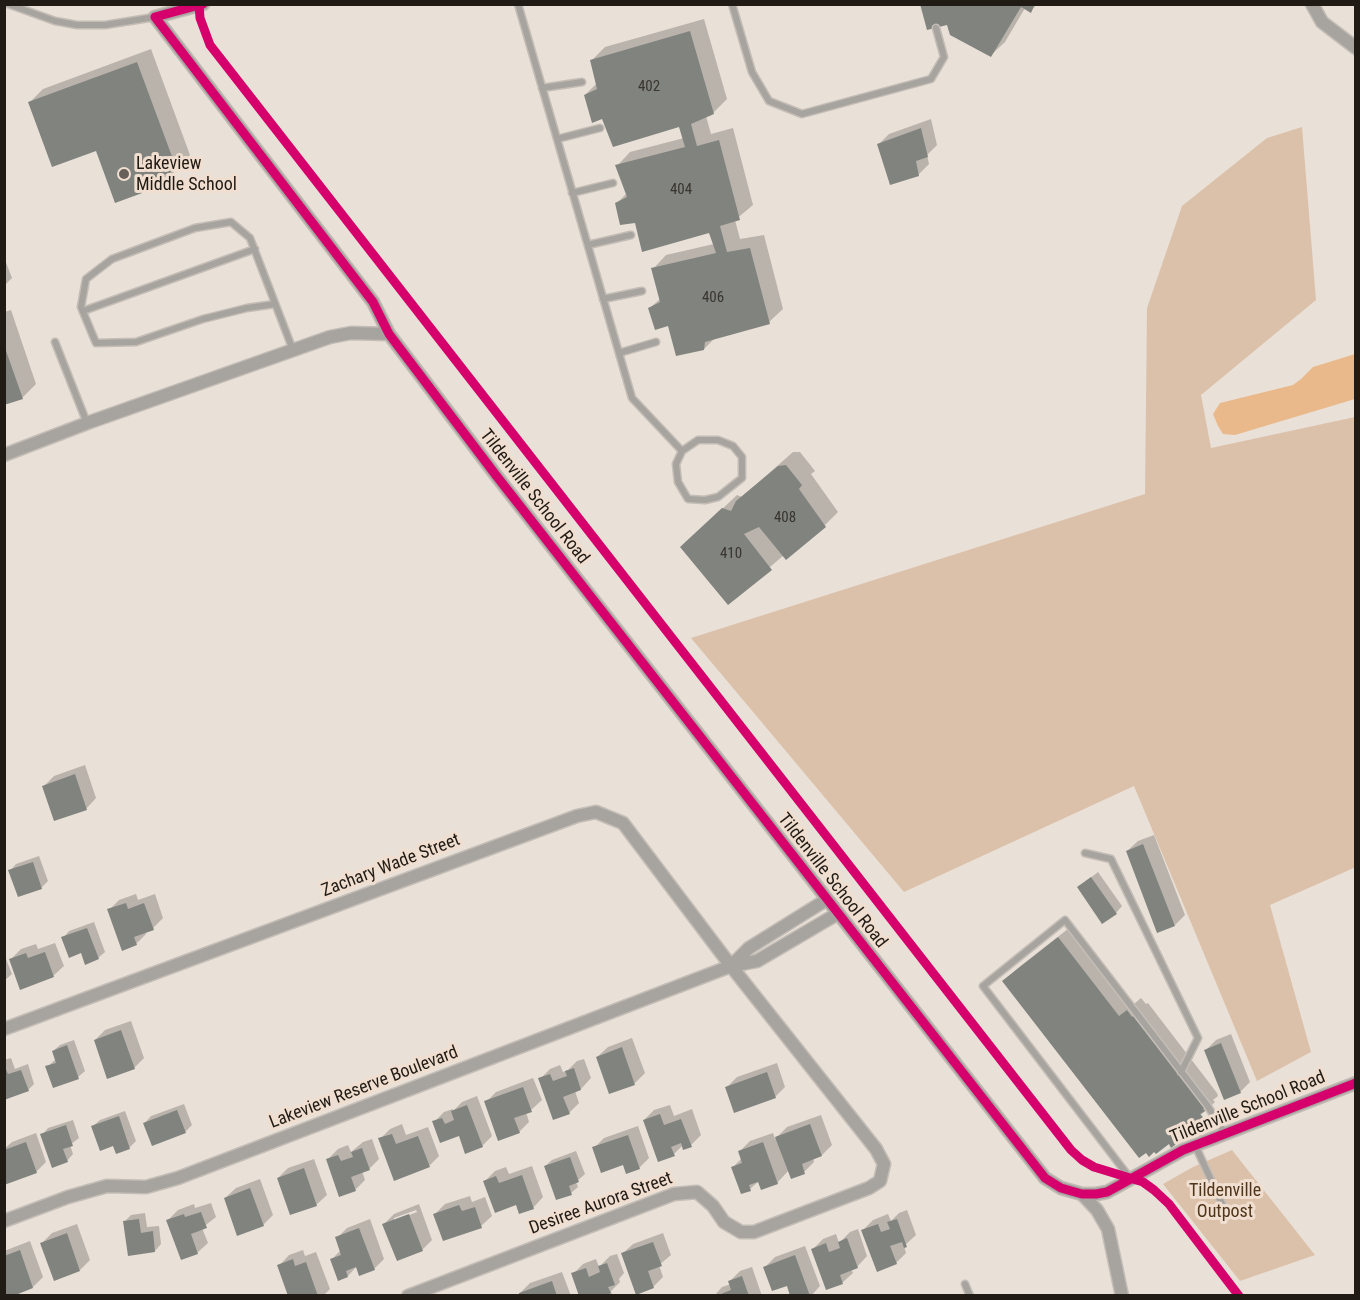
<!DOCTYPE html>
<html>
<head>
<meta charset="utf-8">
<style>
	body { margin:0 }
	#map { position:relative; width:1360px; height:1300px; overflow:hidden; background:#e9e0d7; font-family:"Roboto Condensed",sans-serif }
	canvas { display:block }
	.frame { position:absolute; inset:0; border:6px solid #211b15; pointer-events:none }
</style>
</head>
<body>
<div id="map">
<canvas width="1360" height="1300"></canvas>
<div class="frame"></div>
</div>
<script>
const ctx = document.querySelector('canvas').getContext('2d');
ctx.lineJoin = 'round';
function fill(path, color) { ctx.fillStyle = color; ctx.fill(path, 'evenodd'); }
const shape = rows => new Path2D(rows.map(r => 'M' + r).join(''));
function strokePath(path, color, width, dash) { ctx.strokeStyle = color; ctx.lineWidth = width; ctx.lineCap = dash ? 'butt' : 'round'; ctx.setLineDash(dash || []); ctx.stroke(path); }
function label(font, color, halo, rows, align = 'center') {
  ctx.font = font + ' "Roboto Condensed",sans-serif'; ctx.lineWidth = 6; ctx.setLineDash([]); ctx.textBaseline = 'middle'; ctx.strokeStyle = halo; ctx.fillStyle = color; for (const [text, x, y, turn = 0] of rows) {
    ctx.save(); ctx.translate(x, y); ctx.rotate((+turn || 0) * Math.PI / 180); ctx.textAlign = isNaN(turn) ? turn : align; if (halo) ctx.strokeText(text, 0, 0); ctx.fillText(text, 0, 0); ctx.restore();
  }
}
const green = shape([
	[1302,127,1316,300,1201,395,1211,448,1355,417,1356,867,1270,905,1311,1052,1257,1081,1134,786,904,892,691,638,1145,494,1147,308,1182,206,1267,138],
	[1232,1150,1315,1255,1240,1281,1163,1184,1193,1167]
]);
const water = shape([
	[1355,354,1355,399,1235,435,1223,434,1218,426,1213,414,1220,403,1293,385,1301,379,1313,367]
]);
const shadow = shape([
	[922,4,1037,4,1031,11,1025,8,1005,42,991,55],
	[704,19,727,99,713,113,706,116,711,134,733,128,753,205,735,220,740,239,764,235,783,309,769,322,715,338,704,349,669,324,650,308,661,298,653,269,666,255,714,244,710,231,636,221,617,203,627,193,617,166,630,152,684,138,680,125,603,117,585,95,597,83,591,61,605,47],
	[151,49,190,155,163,184,30,102,43,89],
	[931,119,937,145,927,155,929,164,918,175,879,144,889,134],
	[4,257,12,278,4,286],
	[11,310,36,384,22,398,4,403,4,312],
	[793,452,800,452,815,471,811,474,838,512,825,525,784,555,728,603,696,534,737,495,742,497],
	[85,765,96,798,86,809,44,786,54,776],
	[1154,835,1185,915,1175,925,1127,851,1138,841],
	[39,856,48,881,41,888,10,871,16,864],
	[1098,872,1122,906,1116,913,1079,887],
	[136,894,138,900,155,894,163,918,153,928,145,931,146,934,136,944,109,910,119,900],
	[94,922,105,952,98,958,82,952,63,938,69,931],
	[1073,925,1134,1004,1141,998,1146,1004,1148,1003,1217,1093,1218,1096,1213,1100,1215,1102,1190,1125,1191,1127,1178,1140,1004,981,1018,968],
	[55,943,64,966,53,976,11,959,21,949,36,944,38,949],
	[4,954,12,974,4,981],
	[131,1021,144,1058,134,1068,95,1040,105,1030],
	[1231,1034,1250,1082,1240,1092,1206,1050,1216,1040],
	[632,1038,645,1073,635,1083,610,1092,597,1057,608,1047],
	[74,1040,85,1071,78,1077,47,1067,56,1059,53,1051,60,1045],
	[11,1058,15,1069,28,1064,34,1084,28,1090,4,1098,4,1060],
	[584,1059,591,1078,581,1089,575,1091,579,1103,569,1113,540,1079,550,1069,560,1065,563,1072,568,1070,577,1061],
	[777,1063,785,1087,775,1097,726,1088,737,1077],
	[533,1078,542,1100,531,1110,526,1112,529,1122,519,1132,486,1102,496,1092],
	[477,1096,492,1136,482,1146,434,1122,444,1112,453,1109,453,1111,462,1102],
	[184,1104,192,1125,185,1132,145,1123,151,1116],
	[670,1105,674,1116,692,1109,701,1135,691,1145,683,1145,674,1154,644,1120,654,1110],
	[125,1111,136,1141,130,1147,117,1152,114,1144,93,1126,100,1120],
	[821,1115,832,1145,822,1155,813,1158,814,1162,804,1172,789,1170,777,1183,759,1181,750,1189,733,1167,742,1158,740,1151,750,1141,773,1133,775,1139,787,1127],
	[73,1120,79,1138,70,1145,73,1154,67,1161,42,1135,48,1128],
	[402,1124,406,1135,428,1127,439,1156,429,1166,380,1139,390,1129],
	[638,1126,649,1158,639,1168,624,1163,594,1148,604,1138],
	[36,1133,46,1162,36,1172,4,1183,4,1149,12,1142],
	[372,1139,379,1159,369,1169,362,1171,365,1180,355,1190,327,1160,338,1149,348,1145,351,1152,363,1142],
	[576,1151,585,1174,576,1182,578,1187,571,1193,545,1166,552,1160],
	[314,1159,327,1195,316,1205,278,1178,288,1168],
	[532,1166,543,1197,533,1208,517,1204,485,1181,495,1171,506,1167,509,1174],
	[260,1179,273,1215,263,1225,225,1198,236,1188],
	[470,1196,472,1202,485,1197,492,1216,481,1226,435,1214,445,1204],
	[211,1203,216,1217,202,1228,208,1243,197,1253,168,1220,178,1210,194,1204,195,1208],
	[419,1204,432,1240,422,1250,384,1224,394,1214],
	[416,1210,417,1212,394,1221,394,1218],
	[907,1210,916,1235,904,1246,906,1253,896,1263,863,1230,873,1220,888,1214,891,1221,899,1213],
	[145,1213,147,1227,159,1226,161,1244,155,1251,125,1221,131,1215],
	[370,1219,384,1259,374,1269,357,1266,348,1276,339,1279,332,1259,341,1250,337,1238,347,1228],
	[77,1224,90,1260,80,1270,42,1243,52,1233],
	[858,1229,867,1256,857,1267,851,1269,853,1273,842,1283,813,1249,823,1239,836,1234,839,1243,850,1232],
	[663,1233,671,1255,659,1265,663,1277,653,1287,622,1254,633,1244],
	[30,1241,43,1277,33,1287,8,1295,4,1285,4,1251],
	[805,1246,820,1286,811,1296,792,1296,788,1284,765,1267,775,1257],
	[303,1250,305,1256,316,1252,330,1289,323,1296,290,1296,279,1266,289,1255],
	[617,1254,624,1273,619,1279,620,1282,611,1291,612,1296,581,1296,573,1274,583,1264,596,1259,599,1267,610,1256],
	[752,1267,762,1296,714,1296,722,1287,731,1284,730,1281,740,1271],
	[562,1272,571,1296,521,1296,520,1293,530,1283]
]);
const building = shape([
	[920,4,1035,4,1031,13,1021,7,991,57,950,35,947,25,927,30],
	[690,31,714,114,691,124,697,146,719,140,740,220,720,226,727,252,750,248,770,324,705,342,704,350,676,356,668,326,655,330,648,308,660,302,651,268,716,253,709,233,642,252,635,223,620,225,615,203,627,197,615,165,685,147,679,127,613,147,602,119,592,123,584,95,597,89,590,60],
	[137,62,177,170,161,176,164,185,115,203,96,151,52,167,28,102],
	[921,128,928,157,916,161,919,176,890,185,877,144],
	[4,345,23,399,4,405],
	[786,465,802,485,799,489,826,527,786,560,759,527,744,534,772,570,728,605,680,547,722,508,731,511,736,501,778,466],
	[75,774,87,810,54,821,42,786],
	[1143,844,1175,926,1157,933,1126,851],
	[33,862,42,889,18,897,8,870],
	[1091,877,1117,914,1102,924,1077,887],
	[126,903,128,909,144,903,154,930,134,937,137,945,122,951,107,909],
	[87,928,99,959,85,965,81,953,69,958,61,937],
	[1058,937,1119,1016,1127,1010,1132,1017,1133,1016,1205,1108,1203,1109,1205,1111,1200,1114,1203,1117,1176,1138,1179,1142,1171,1148,1169,1144,1156,1154,1154,1152,1149,1157,1146,1153,1139,1158,1002,981],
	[45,952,54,977,20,990,9,959,26,953,28,958],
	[121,1030,135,1069,107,1079,94,1040],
	[1221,1043,1241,1093,1224,1100,1204,1050],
	[67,1045,79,1079,53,1088,45,1066,56,1063,52,1051],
	[622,1047,635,1085,609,1094,596,1057],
	[4,1065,8,1074,21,1070,29,1091,4,1100],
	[574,1068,581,1090,563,1097,570,1114,553,1120,538,1078,550,1074,553,1081,567,1076,565,1071],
	[767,1072,776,1098,734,1113,725,1087],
	[523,1087,532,1112,514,1118,520,1133,498,1141,484,1101],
	[467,1105,483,1147,465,1154,459,1136,440,1143,432,1121,442,1118,445,1124,454,1120,451,1111],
	[177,1110,186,1133,152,1146,143,1123],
	[660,1114,664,1125,681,1119,692,1147,683,1150,681,1143,671,1147,675,1156,658,1162,643,1120],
	[119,1116,130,1149,116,1154,113,1146,100,1151,91,1126],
	[810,1124,822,1156,802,1164,805,1174,791,1179,775,1137],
	[66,1125,73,1146,63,1149,68,1162,52,1168,40,1134],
	[392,1134,396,1144,418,1136,430,1167,394,1181,378,1138],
	[628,1135,640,1169,626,1174,623,1165,601,1173,592,1147],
	[26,1142,37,1173,4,1185,4,1150],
	[763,1142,778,1184,761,1190,758,1182,749,1185,751,1191,741,1194,731,1167,742,1163,738,1151],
	[362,1148,370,1170,351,1177,356,1191,339,1197,326,1159,338,1155,341,1161,353,1157,351,1152],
	[570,1157,579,1182,569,1186,572,1195,556,1200,544,1166],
	[304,1168,317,1206,290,1215,277,1178],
	[522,1175,534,1209,519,1214,516,1205,495,1213,483,1181,496,1176,499,1183],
	[250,1188,264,1226,237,1236,224,1198],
	[459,1205,462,1211,475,1207,482,1228,443,1241,433,1214],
	[201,1212,207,1228,191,1234,198,1254,181,1260,166,1220,184,1214,185,1217],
	[409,1214,423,1251,397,1261,382,1224],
	[139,1219,141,1233,153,1231,155,1252,128,1256,123,1221],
	[897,1219,907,1247,904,1248,902,1242,890,1246,897,1264,877,1272,861,1230,878,1224,881,1232,890,1229,887,1222],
	[359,1228,375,1270,359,1276,356,1267,346,1271,348,1277,338,1281,330,1259,341,1255,335,1237],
	[67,1233,80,1271,54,1281,40,1243],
	[847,1238,858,1268,840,1275,843,1284,826,1290,811,1249,826,1243,829,1252,840,1248,838,1242],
	[653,1242,662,1266,648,1271,654,1288,636,1295,621,1253],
	[20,1250,33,1288,13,1296,7,1296,4,1289,4,1256],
	[795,1255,810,1296,790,1296,787,1286,772,1291,763,1267],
	[293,1259,295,1266,306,1262,318,1296,288,1296,277,1265],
	[607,1263,615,1285,608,1287,611,1293,605,1296,579,1296,571,1273,586,1268,589,1277,600,1272,598,1266],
	[742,1276,749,1296,716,1296,731,1290,728,1281],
	[552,1281,557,1296,519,1296,519,1293]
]);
const service = shape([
	[8,4,55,21,77,25,105,25,155,17],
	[518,4,632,398,682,451],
	[732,4,752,72,769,101,802,114,931,79,944,57,936,28],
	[542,88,582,82],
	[557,139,600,128],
	[572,193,613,183],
	[588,245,631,235],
	[603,299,642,291],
	[275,304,247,308,203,319,136,342,96,343,81,307,86,279,112,259,195,228,231,222,250,238,293,350],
	[83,311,255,249],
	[55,342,87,423],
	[619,353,656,342],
	[698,440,718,440,733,446,742,457,742,478,718,497,705,500,688,499,678,482,676,464,682,451,698,440],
	[1085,853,1111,859,1198,1038,1181,1072],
	[1195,1145,1223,1206],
	[1130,1178,983,986,1065,920,1207,1105,1224,1132],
	[965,1284,970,1296]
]);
const minor = shape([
	[203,4,155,17,373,302,389,334,495,474,1045,1178,1061,1188,1082,1194,1096,1194,1107,1192,1183,1150,1356,1083],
	[1312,4,1322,22,1356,48],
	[4,455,90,422,330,337,351,333,389,334],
	[731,966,749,948,826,900],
	[4,1029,577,816,596,812,623,823,731,966,876,1149,884,1164,880,1181,869,1188,754,1232,741,1232,724,1222,713,1206,697,1192,674,1194,408,1296],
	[1082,1194,1097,1210,1108,1229,1122,1296],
	[4,1221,68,1197,107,1186,146,1187,178,1178,731,966,757,961,837,914]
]);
const cycleway = shape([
	[199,4,200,18,210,45,1071,1150,1082,1160,1094,1167,1143,1182,1154,1190,1169,1204,1239,1296],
	[203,4,155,17,373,302,389,334,495,474,1045,1178,1061,1188,1082,1194,1096,1194,1107,1192,1183,1150,1356,1083]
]);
const markers = [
	[124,174,6,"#676059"]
];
const numberNames = [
	["402",649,87],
	["404",681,190],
	["406",713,298],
	["408",785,518],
	["410",731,554]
];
const poiNames = [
	["Lakeview",136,164],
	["Middle School",136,185]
];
const streetNames = [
	["Tildenville School Road",534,497,52],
	["Zachary Wade Street",391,866,-21],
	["Tildenville School Road",832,881,52],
	["Lakeview Reserve Boulevard",364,1088,-21],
	["Tildenville School Road",1248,1108,-22],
	["Desiree Aurora Street",601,1204,-20]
];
const parkNames = [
	["Tildenville",1225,1191],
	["Outpost",1225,1212]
];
fill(green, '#dcc1aa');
fill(water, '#eab98b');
fill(shadow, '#0003');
fill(building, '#80837e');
strokePath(service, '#c3bdb6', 9);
strokePath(minor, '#c3bdb6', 15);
strokePath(service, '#a7a39f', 6);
strokePath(minor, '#a7a39f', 12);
strokePath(cycleway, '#d6006c', 9);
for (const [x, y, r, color] of markers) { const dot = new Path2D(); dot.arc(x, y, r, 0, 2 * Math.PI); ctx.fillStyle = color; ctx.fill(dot); strokePath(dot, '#f0dfd0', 2); }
label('15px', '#39352f', null, numberNames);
label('18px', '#211b15', '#f0dfd0', poiNames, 'left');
label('18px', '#211b15', '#f0dfd0', streetNames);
label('18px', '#50351a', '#f0dfd0', parkNames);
</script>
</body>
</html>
